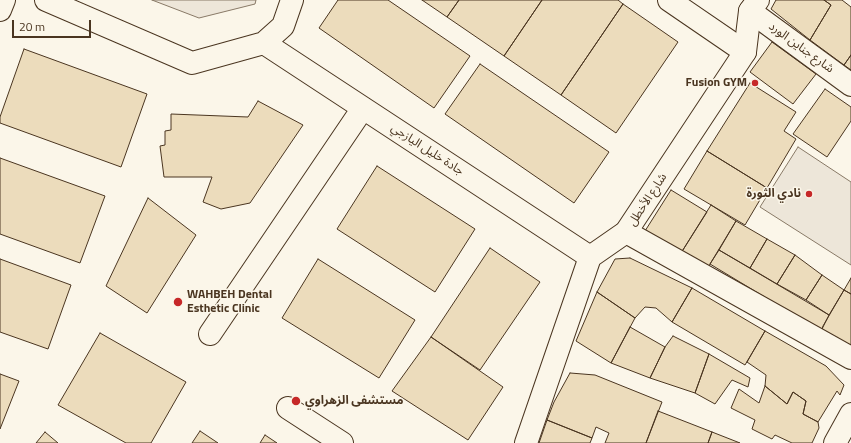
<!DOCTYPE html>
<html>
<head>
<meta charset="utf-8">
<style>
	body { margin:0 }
	#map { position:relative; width:851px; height:443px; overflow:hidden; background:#fbf6e9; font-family:"Titillium Web",sans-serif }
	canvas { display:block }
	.scale { position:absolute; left:12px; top:20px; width:79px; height:18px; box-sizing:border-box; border:2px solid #4a3520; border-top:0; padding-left:5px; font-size:12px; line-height:14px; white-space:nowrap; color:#4a3520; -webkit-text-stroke:3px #fbf6e9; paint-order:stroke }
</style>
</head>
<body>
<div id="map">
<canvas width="851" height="443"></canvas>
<div class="scale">20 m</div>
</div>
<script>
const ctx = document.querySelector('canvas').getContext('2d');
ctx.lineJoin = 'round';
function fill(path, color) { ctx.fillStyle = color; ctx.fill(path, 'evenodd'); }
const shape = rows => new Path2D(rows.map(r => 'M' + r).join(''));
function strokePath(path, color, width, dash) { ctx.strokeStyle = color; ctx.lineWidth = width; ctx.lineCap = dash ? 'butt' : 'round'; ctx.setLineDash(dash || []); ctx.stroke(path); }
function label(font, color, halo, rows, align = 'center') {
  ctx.font = font + ' "Titillium Web","Noto Sans Arabic",sans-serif'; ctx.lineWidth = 3; ctx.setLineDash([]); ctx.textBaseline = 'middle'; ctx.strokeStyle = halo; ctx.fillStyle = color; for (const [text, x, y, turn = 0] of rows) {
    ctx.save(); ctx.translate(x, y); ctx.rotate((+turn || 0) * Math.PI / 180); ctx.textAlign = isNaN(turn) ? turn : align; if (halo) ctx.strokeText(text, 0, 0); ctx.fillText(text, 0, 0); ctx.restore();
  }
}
const green = shape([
	[152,0,256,0,255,4,199,18,152,0],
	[798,147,851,182,851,265,760,207,798,147]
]);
const building = shape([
	[338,0,388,0,470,56,434,108,319,28,338,0],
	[422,0,459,0,447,17,422,0],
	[459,0,542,0,504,56,447,17,459,0],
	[542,0,618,0,623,4,561,95,504,56,542,0],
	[776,0,824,0,831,5,810,40,771,9,776,0],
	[824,0,842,0,851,7,851,55,844,65,810,40,831,5,824,0],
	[623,4,678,42,616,133,561,95,623,4],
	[772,42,816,74,793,104,750,72,772,42],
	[24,49,147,94,121,167,0,123,0,117,24,49],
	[851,55,851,70,844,65,851,55],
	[480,64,609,152,574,203,445,114,480,64],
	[750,83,796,112,784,131,796,139,767,188,707,151,750,83],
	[825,89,851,107,851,121,827,157,793,134,825,89],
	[258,101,303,125,250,203,221,209,203,202,212,177,164,177,160,146,165,145,165,131,171,130,171,114,248,117,258,101],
	[707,151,767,188,745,225,684,189,707,151],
	[0,158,105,196,80,263,0,234,0,158],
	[377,166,475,229,435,292,337,229,377,166],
	[671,190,707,212,681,253,645,231,671,190],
	[148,198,196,235,147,313,106,286,148,198],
	[711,205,736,221,707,269,681,253,711,205],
	[736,221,767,239,750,268,719,250,736,221],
	[767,239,795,255,777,284,750,268,767,239],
	[490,248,540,282,480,370,431,337,490,248],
	[719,250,829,315,821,331,710,264,719,250],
	[795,255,822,275,806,300,777,284,795,255],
	[630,258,692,288,672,322,656,308,645,307,635,318,597,292,615,259,630,258],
	[0,259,71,285,48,349,0,332,0,259],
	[318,259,415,320,379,378,282,318,318,259],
	[822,275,844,290,829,315,806,300,822,275],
	[851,278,851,294,844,290,851,278],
	[692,288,765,331,745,365,672,322,692,288],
	[844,290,851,294,851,351,820,335,823,326,844,290],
	[597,292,635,318,611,363,576,341,597,292],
	[630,327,665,347,650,378,611,363,630,327],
	[765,331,826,366,844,385,840,395,837,391,818,422,803,414,806,401,793,392,787,404,765,386,766,375,747,362,765,331],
	[100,333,186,382,151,443,126,443,58,405,100,333],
	[673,336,709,354,695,393,650,378,665,347,673,336],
	[431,337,503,387,468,440,392,391,431,337],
	[709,354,750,378,748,387,732,380,715,404,695,393,709,354],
	[570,373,595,375,662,402,646,443,605,443,609,433,596,427,592,438,547,420,554,402,570,373],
	[0,374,19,381,0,429,0,374],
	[765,386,787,404,793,392,806,401,803,414,818,422,819,428,812,443,792,443,775,435,772,439,752,429,755,420,731,408,739,389,759,403,765,386],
	[658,411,712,432,708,443,646,443,658,411],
	[547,420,592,438,590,443,539,443,547,420],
	[200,431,218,443,192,443,200,431],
	[45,432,58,443,36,443,45,432],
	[712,432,740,443,708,443,712,432],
	[265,435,277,443,260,443,265,435]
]);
const minor = shape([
	[46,0,192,63,264,43,283,26,292,0],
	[669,0,745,52],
	[0,10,4,0],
	[750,11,851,85],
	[264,43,590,257],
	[626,232,851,358],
	[210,334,363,108],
	[288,408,342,443],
	[835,443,851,414]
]);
const major = shape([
	[526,443,590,257,626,232,745,52,750,11,758,0]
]);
const markers = [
	[755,83,4,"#c62828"],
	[809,194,4,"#c62828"],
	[178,302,5,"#c62828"],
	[296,401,5,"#c62828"]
];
const streetNames = [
	["شارع جناين الورد",801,48,36],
	["جادة خليل اليازجي",427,150,33],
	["شارع الأخطل",648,200,-57]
];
const poiNames = [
	["Fusion GYM",747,83],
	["نادي الثورة",801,194],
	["WAHBEH Dental",187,295,"left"],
	["Esthetic Clinic",187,309,"left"],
	["مستشفى الزهراوي",305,401,"left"]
];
fill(green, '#ede6d9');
strokePath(green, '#887966', 1);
fill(building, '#ecdcbc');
strokePath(building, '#4a3520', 1);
strokePath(minor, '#4a3520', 24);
strokePath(major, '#4a3520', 24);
strokePath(minor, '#fbf6e9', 22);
strokePath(major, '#fbf6e9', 22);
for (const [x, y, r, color] of markers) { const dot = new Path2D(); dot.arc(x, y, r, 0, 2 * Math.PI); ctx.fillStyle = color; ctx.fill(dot); strokePath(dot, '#fbf6e9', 1.5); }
label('12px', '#4a3520', '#fbf6e9', streetNames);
label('bold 12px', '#4a3520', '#fbf6e9', poiNames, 'right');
</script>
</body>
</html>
